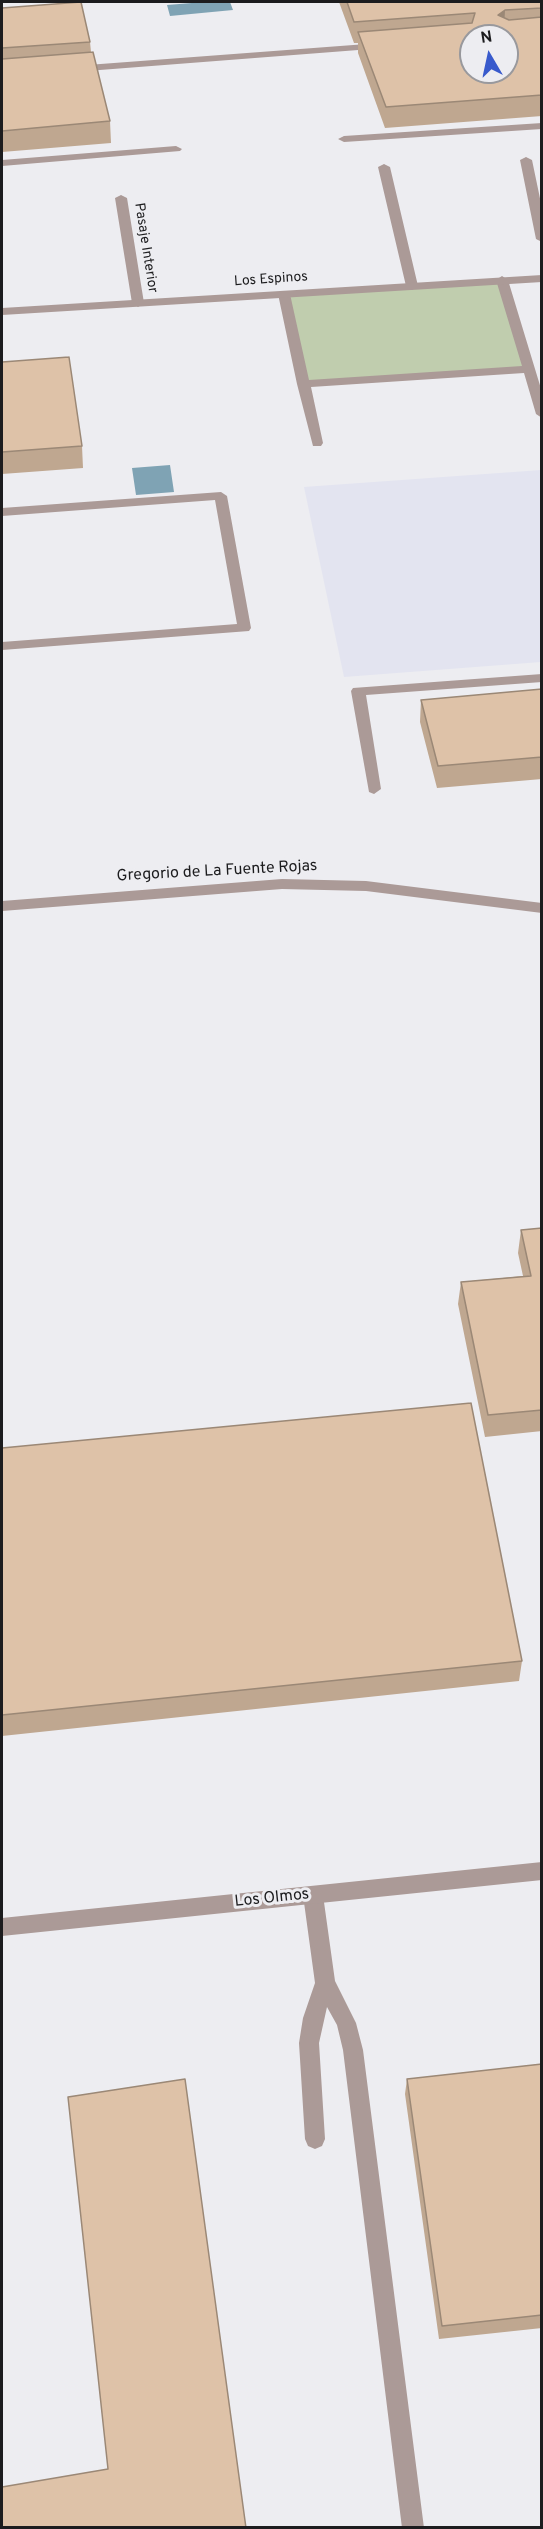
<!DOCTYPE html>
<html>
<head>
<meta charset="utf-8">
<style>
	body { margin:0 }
	#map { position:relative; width:543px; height:2529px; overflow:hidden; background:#ededf1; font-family:Overpass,sans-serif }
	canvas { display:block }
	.frame { position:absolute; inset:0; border:3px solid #1c1c1e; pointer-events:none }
	.north { position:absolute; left:459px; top:24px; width:60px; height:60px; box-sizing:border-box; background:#ededf1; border:2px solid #99999d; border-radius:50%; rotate:351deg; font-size:16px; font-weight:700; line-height:24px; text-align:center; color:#1c1c1e }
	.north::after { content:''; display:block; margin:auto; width:21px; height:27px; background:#385acc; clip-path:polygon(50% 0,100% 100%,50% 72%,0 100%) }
</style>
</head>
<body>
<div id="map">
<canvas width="543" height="2529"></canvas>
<div class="frame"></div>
<div class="north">N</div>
</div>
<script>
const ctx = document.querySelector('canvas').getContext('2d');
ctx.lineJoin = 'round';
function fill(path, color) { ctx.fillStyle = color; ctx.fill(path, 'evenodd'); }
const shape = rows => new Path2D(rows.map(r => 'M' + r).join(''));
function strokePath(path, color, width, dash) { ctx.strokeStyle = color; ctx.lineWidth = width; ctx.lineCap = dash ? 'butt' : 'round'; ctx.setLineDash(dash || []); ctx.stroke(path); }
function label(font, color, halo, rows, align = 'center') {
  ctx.font = font + ' Overpass,sans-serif'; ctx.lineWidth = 6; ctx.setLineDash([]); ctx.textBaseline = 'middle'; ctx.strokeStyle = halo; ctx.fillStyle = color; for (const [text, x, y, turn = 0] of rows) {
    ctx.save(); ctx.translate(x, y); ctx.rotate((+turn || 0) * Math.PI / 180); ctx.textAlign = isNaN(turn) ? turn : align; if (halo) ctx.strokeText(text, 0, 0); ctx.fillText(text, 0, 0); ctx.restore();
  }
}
const built = shape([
	[541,470,541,662,344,677,304,487]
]);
const green = shape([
	[502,280,528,369,303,384,284,294]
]);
const water = shape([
	[204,2,230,2,233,10,170,16,167,5],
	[170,465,174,492,136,495,132,468]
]);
const service = shape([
	[380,43,385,46,384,48,74,72,69,69,74,66,380,43],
	[542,123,542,129,344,142,338,139,344,136,542,123],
	[176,146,182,149,180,151,2,166,2,160,176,146],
	[542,674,542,682,366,695,381,789,374,794,369,792,351,691,353,688,542,674],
	[313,1886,320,1889,323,1895,335,1981,356,2023,363,2050,424,2528,402,2528,343,2050,337,2025,327,2007,319,2043,325,2139,322,2146,315,2149,308,2146,305,2139,299,2043,303,2018,315,1983,303,1895,306,1889,313,1886]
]);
const minor = shape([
	[526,157,532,160,542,208,542,242,536,239,520,160,526,157],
	[384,164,390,167,418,286,412,290,406,286,378,167,384,164],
	[121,195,127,198,144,303,138,307,132,303,115,198,121,195],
	[502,276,508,280,542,392,542,418,536,414,524,373,311,387,323,443,321,446,313,446,297,384,278,294,280,291,288,291,290,294,309,380,522,366,496,280,502,276],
	[221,492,227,496,251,628,249,631,2,650,2,642,237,624,215,500,2,516,2,508,221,492],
	[282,879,366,881,542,903,542,913,366,891,282,889,2,911,2,901,282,879]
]);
const tertiary = shape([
	[542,275,542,282,2,315,2,308,542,275],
	[542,1862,542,1880,2,1936,2,1918,542,1862]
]);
const wall = shape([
	[339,2,542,2,542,116,385,128,358,53,358,43,354,43],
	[2,8,90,42,91,52,110,121,111,143,2,152],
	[2,362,82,446,83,468,2,474],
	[542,689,542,779,437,788,420,722,421,700],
	[542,1228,542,1431,485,1437,458,1304,461,1282,523,1276,518,1253,521,1230],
	[2,1448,522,1661,519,1681,2,1736],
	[542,2064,542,2328,439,2339,405,2094,407,2079]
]);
const shadedWall = shape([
	[505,10,504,31,498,15]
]);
const building = shape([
	[81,2,90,42,2,48,2,8,81,2],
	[347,2,542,2,542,8,505,10,498,15,509,20,542,17,542,95,386,107,358,32,472,23,475,13,354,22,347,2],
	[471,36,507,36,507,72,471,72,471,36],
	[93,52,110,121,2,131,2,59,93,52],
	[69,357,82,446,2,452,2,362,69,357],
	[542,689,542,757,438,766,421,700,542,689],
	[542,1228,542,1410,488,1415,461,1282,531,1276,521,1230,542,1228],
	[471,1403,522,1661,2,1715,2,1448,471,1403],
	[542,2064,542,2315,442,2326,407,2079,542,2064],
	[185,2079,246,2528,2,2528,2,2487,108,2469,68,2097,185,2079]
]);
const farStreetnames = [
	["Pasaje Interior",145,248,81],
	["Los Espinos",271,280,-4]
];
const streetNames = [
	["Gregorio de La Fuente Rojas",217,872,-3],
	["Los Olmos",272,1899,-6]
];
fill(built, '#e3e4f0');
fill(green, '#c0cdae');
fill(water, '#7fa3b4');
fill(service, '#ab9a97');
fill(minor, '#ab9a97');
fill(tertiary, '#ab9a97');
fill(wall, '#bfa790');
fill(shadedWall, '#9b8876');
fill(building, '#dec2a8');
strokePath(building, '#9b8876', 1.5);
label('14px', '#1c1c1e', '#ededf1', farStreetnames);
label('16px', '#1c1c1e', '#ededf1', streetNames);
</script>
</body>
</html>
